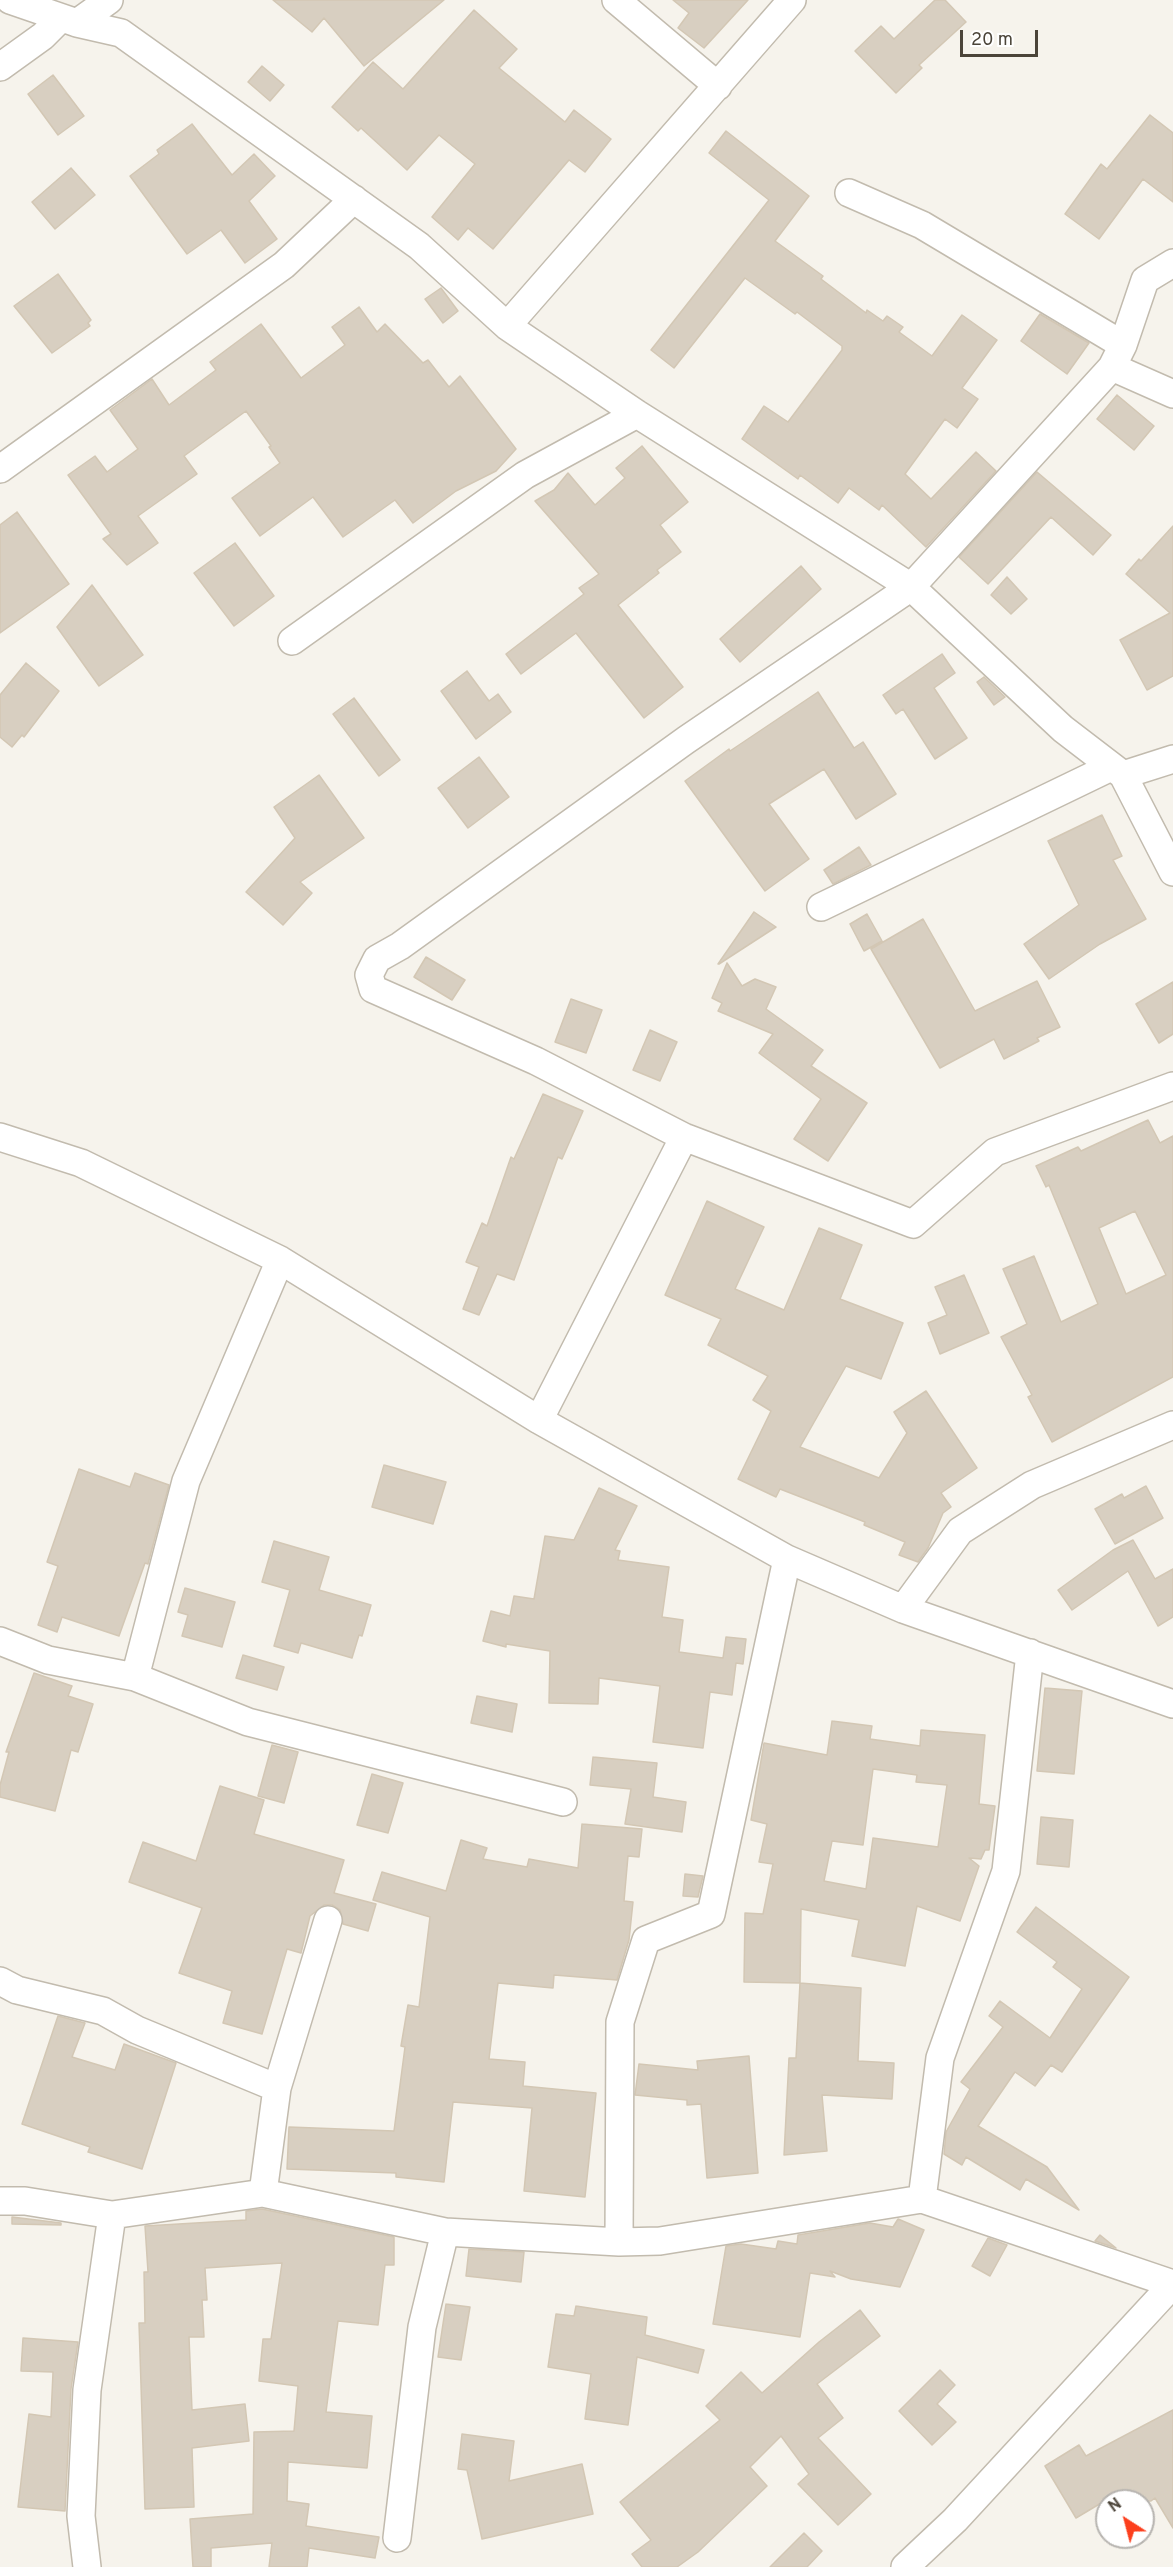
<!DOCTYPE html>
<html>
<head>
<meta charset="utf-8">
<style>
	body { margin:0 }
	#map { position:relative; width:1173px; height:2567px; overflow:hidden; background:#f6f3ec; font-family:Overpass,sans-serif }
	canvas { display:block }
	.north { position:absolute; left:1095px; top:2489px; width:60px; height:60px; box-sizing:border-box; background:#fff; border:2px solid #b7b4b0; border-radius:50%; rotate:324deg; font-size:16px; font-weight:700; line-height:24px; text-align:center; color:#4b4439 }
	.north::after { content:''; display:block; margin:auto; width:21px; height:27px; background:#fc3f1d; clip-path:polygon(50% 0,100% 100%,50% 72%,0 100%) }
	.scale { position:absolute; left:960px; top:30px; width:78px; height:27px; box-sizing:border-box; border:3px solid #4b4439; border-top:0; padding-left:8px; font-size:18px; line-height:21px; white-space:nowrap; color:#4b4439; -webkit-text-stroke:4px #fff; paint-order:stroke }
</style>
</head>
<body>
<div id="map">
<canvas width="1173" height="2567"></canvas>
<div class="north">N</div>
<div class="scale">20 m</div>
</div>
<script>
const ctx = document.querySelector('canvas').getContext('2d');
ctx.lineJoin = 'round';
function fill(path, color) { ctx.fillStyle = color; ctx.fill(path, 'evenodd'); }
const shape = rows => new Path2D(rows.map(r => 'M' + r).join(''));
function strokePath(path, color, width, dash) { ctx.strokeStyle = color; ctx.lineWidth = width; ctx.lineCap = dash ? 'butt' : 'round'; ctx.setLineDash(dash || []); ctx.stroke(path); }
const building = shape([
	[273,0,444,0,364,66,324,18,312,32,273,0],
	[673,0,748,0,704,48,678,28,689,13,673,0],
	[935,0,945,0,966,22,919,65,922,68,896,93,855,51,881,26,894,39,935,0],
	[474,10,517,49,499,68,565,122,574,110,611,139,585,172,569,160,493,249,468,228,458,240,432,217,475,164,439,135,407,170,361,128,358,131,332,107,373,62,403,89,474,10],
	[262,66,284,85,270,101,248,82,262,66],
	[53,75,84,116,58,135,28,94,53,75],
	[1150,115,1173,133,1173,202,1143,179,1099,239,1065,214,1101,164,1107,169,1150,115],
	[192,124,232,175,254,154,275,176,249,201,277,239,245,263,221,230,187,254,130,176,159,154,157,150,192,124],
	[726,131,809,196,775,241,823,276,821,279,866,313,867,310,883,321,887,316,903,327,899,332,932,356,962,315,997,340,962,388,978,399,957,428,945,419,905,474,931,499,976,452,996,471,926,547,882,505,879,510,849,488,838,503,800,475,798,479,742,439,764,406,788,422,842,350,842,346,797,312,795,314,745,278,674,368,651,350,769,200,709,153,726,131],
	[71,168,95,195,55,229,32,202,71,168],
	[58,274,91,320,88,323,90,326,52,353,14,306,58,274],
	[441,288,458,311,443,323,425,299,441,288],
	[359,307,377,332,385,324,423,363,428,360,449,387,460,376,516,449,496,471,456,491,413,523,395,500,343,537,313,497,260,536,232,498,280,463,269,447,271,446,246,411,184,456,197,474,138,516,158,543,127,565,103,539,111,534,68,475,95,456,107,472,138,449,110,410,152,379,169,405,216,370,210,362,261,324,301,378,345,345,332,327,359,307],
	[1040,314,1089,343,1067,374,1021,341,1040,314],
	[1117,395,1154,426,1134,450,1097,419,1117,395],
	[642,446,688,502,660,525,681,552,657,570,659,573,618,605,683,687,644,718,576,633,521,674,506,654,584,594,579,588,599,574,535,501,554,490,568,473,595,505,625,478,616,468,642,446],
	[1037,472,1111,535,1093,555,1051,517,988,584,959,557,1037,472],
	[17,512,69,584,0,633,0,525,17,512],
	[1173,526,1173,676,1147,690,1120,640,1170,613,1126,574,1139,559,1141,561,1173,526],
	[235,543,274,596,234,626,194,573,235,543],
	[801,566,821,589,740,662,720,639,801,566],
	[1007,577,1027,599,1011,614,991,595,1007,577],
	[92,585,143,655,99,686,57,627,92,585],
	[942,654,955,673,934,688,967,738,935,759,903,709,896,714,883,695,942,654],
	[26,663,59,691,24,737,22,735,12,747,0,737,0,695,26,663],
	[467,671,489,701,498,694,511,712,476,739,441,691,467,671],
	[984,677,1005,697,994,705,977,682,984,677],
	[818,692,854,748,863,742,896,794,856,819,824,769,769,804,809,859,765,891,685,781,729,749,730,751,818,692],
	[354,698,400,760,379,776,333,714,354,698],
	[479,757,509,797,468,828,438,788,479,757],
	[319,775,364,838,300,882,312,893,283,925,246,892,295,838,274,807,319,775],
	[1102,815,1122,856,1113,860,1146,919,1100,944,1049,979,1024,944,1079,905,1048,841,1102,815],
	[859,847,871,865,833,884,824,870,859,847],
	[754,912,776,927,719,964,718,964,754,912],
	[867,914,882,941,864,951,850,924,867,914],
	[923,919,975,1011,1037,981,1060,1027,1037,1038,1039,1041,1004,1059,994,1039,940,1068,871,949,923,919],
	[426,957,465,980,452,1000,414,977,426,957],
	[727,963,742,986,755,979,776,987,766,1009,823,1050,811,1066,867,1103,828,1161,794,1139,821,1099,759,1053,773,1034,718,1011,722,1003,712,998,727,963],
	[1173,982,1173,1034,1159,1043,1136,1004,1173,982],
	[571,999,602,1010,586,1053,555,1042,571,999],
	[650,1030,677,1042,660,1081,633,1070,650,1030],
	[543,1094,583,1111,562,1159,558,1157,514,1280,497,1274,479,1315,463,1309,479,1267,466,1262,482,1223,487,1226,511,1157,514,1159,543,1094],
	[1148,1120,1160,1143,1173,1136,1173,1377,1052,1442,1028,1397,1032,1395,1001,1337,1027,1324,1003,1269,1034,1256,1061,1322,1098,1304,1049,1185,1046,1187,1036,1166,1078,1147,1081,1151,1148,1120],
	[1135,1211,1166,1275,1126,1294,1099,1228,1135,1211],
	[707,1201,764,1227,735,1289,784,1310,819,1228,862,1245,840,1299,903,1323,881,1379,846,1366,800,1447,879,1478,907,1433,894,1412,926,1391,977,1468,941,1493,951,1507,943,1513,928,1548,918,1562,899,1555,905,1542,864,1525,865,1522,780,1489,776,1497,738,1479,771,1411,753,1400,768,1376,708,1345,721,1319,665,1295,707,1201],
	[964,1275,989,1333,940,1354,928,1323,947,1315,935,1287,964,1275],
	[384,1465,446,1482,433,1524,372,1507,384,1465],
	[79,1469,130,1487,135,1473,169,1485,148,1564,145,1563,119,1636,62,1617,57,1632,38,1625,58,1566,47,1562,79,1469],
	[1146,1486,1163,1518,1115,1544,1095,1509,1122,1494,1124,1498,1146,1486],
	[599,1488,637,1506,615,1550,620,1551,618,1560,669,1567,662,1617,683,1620,679,1652,723,1658,726,1637,746,1639,743,1664,736,1663,732,1695,710,1692,703,1748,653,1742,660,1686,599,1678,598,1704,549,1703,550,1651,506,1644,506,1647,483,1641,491,1611,510,1616,514,1596,534,1599,545,1536,574,1540,599,1488],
	[1133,1540,1155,1579,1173,1569,1173,1617,1158,1626,1128,1571,1072,1610,1058,1590,1113,1550,1133,1540],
	[274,1541,329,1557,319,1590,371,1605,362,1636,359,1635,352,1658,301,1643,298,1653,274,1646,290,1590,262,1582,274,1541],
	[185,1588,235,1602,222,1647,182,1636,188,1615,178,1612,185,1588],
	[243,1655,284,1667,277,1690,236,1678,243,1655],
	[34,1673,72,1686,68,1696,93,1704,78,1752,71,1750,55,1811,0,1797,0,1785,9,1752,6,1752,34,1673],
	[1045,1688,1082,1691,1074,1774,1037,1771,1045,1688],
	[477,1696,517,1704,512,1732,471,1723,477,1696],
	[832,1721,872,1726,870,1739,920,1746,921,1730,985,1735,979,1804,995,1806,989,1850,985,1850,981,1859,969,1858,979,1866,960,1921,917,1906,905,1966,852,1956,859,1920,801,1909,800,1983,744,1982,745,1913,763,1914,773,1864,759,1862,767,1824,751,1820,764,1743,827,1755,832,1721],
	[873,1769,917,1775,916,1782,947,1785,938,1847,873,1838,866,1889,824,1881,832,1841,863,1845,873,1769],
	[272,1745,298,1752,284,1803,258,1796,272,1745],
	[593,1757,657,1763,653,1797,686,1802,682,1832,625,1824,631,1789,590,1785,593,1757],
	[372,1774,403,1783,388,1833,357,1825,372,1774],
	[220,1786,264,1800,254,1834,344,1860,334,1893,376,1904,368,1931,343,1924,340,1910,332,1905,324,1905,310,1916,301,1953,287,1949,262,2034,223,2023,232,1991,179,1973,202,1908,129,1882,143,1842,196,1861,220,1786],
	[1041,1817,1073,1820,1069,1867,1037,1864,1041,1817],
	[582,1824,642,1829,639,1857,628,1856,624,1901,633,1902,629,1940,617,1980,554,1975,553,1988,498,1983,489,2059,525,2062,523,2086,596,2093,585,2197,524,2191,532,2108,453,2102,444,2182,396,2177,396,2173,287,2169,289,2127,394,2131,405,2047,401,2046,408,2005,419,2007,430,1917,373,1900,382,1872,446,1891,461,1840,487,1848,483,1859,527,1867,529,1859,578,1868,582,1824],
	[685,1874,703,1876,698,1897,683,1896,685,1874],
	[1036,1907,1129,1977,1062,2072,1051,2065,1035,2086,1015,2072,978,2126,1047,2167,1079,2210,1026,2179,1020,2190,966,2157,962,2165,944,2154,946,2132,970,2089,961,2082,1003,2027,989,2016,1000,2001,1050,2038,1082,1989,1053,1967,1057,1962,1017,1932,1036,1907],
	[800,1983,861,1988,858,2061,894,2063,892,2099,822,2095,827,2151,784,2155,789,2058,796,2058,800,1983],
	[58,2016,85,2023,72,2057,115,2070,124,2044,176,2063,142,2169,88,2152,90,2147,22,2124,58,2016],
	[749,2056,758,2173,707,2178,701,2104,687,2105,687,2100,635,2095,639,2064,698,2070,697,2061,749,2056],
	[262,2209,394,2237,394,2265,385,2265,378,2325,338,2321,326,2412,372,2416,367,2468,288,2462,287,2501,309,2504,306,2526,379,2537,375,2558,309,2548,307,2567,269,2567,272,2543,211,2548,211,2567,193,2567,190,2519,253,2514,254,2432,294,2431,298,2386,259,2381,263,2339,271,2339,282,2263,205,2268,207,2300,202,2300,204,2337,189,2337,192,2410,245,2404,249,2441,192,2448,194,2507,145,2509,139,2323,145,2323,144,2272,148,2272,145,2226,246,2220,246,2211,262,2209],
	[12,2217,61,2223,61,2225,12,2224,12,2217],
	[898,2219,924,2230,900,2287,851,2279,830,2271,835,2277,810,2273,800,2337,713,2324,726,2246,741,2244,776,2249,778,2241,797,2244,798,2235,870,2223,893,2227,898,2219],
	[1100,2235,1116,2248,1095,2241,1100,2235],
	[988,2238,1007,2245,990,2276,972,2266,988,2238],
	[469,2249,524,2252,521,2282,466,2276,469,2249],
	[446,2304,470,2307,461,2360,438,2357,446,2304],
	[576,2306,647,2317,645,2335,704,2350,698,2373,637,2357,628,2425,585,2419,591,2374,548,2367,556,2314,574,2316,576,2306],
	[860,2310,880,2336,817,2384,843,2418,818,2438,871,2494,838,2525,798,2484,809,2474,781,2436,750,2467,767,2486,698,2552,677,2567,642,2567,632,2554,651,2540,620,2502,720,2420,706,2406,741,2372,762,2393,819,2342,860,2310],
	[23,2338,78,2342,71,2389,65,2511,18,2507,29,2414,51,2417,53,2372,21,2371,23,2338],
	[940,2370,955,2385,937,2404,956,2422,932,2445,899,2411,940,2370],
	[1173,2410,1173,2528,1155,2498,1151,2501,1131,2501,1123,2490,1076,2518,1045,2466,1079,2445,1086,2456,1173,2410],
	[462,2434,514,2441,509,2481,582,2464,593,2514,482,2539,467,2470,458,2469,462,2434],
	[804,2533,822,2551,807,2567,770,2567,804,2533]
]);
const street = shape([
	[10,0,77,23,121,33,419,246,507,326,637,414,911,587,1063,729,1123,775,1173,872],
	[616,0,718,86],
	[77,23,109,0],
	[0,67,43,36,61,18],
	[849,193,922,225,1123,345],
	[1173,263,1145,280,1123,345,1112,367,911,587,686,740,400,946,377,959,369,975,373,989,536,1061,684,1137,913,1224,995,1152,1173,1086],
	[507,326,792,0],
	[1112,367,1173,394],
	[0,469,284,265,354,199],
	[292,641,525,475,637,414],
	[1123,775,1173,759],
	[821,907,1111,767],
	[0,1137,81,1163,280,1260,539,1420,787,1559,903,1609,1173,1704],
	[539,1420,684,1137],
	[903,1609,960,1531,1032,1485,1173,1425],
	[0,1641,48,1660,135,1677,248,1722,563,1802],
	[135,1677,186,1481,280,1260],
	[0,1981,17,1990,103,2011,137,2030,277,2088],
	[263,2193,277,2088,328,1920],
	[922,2199,940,2058,1006,1871,1030,1653],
	[0,2201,25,2201,112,2215,263,2193,445,2232,619,2242,660,2241,922,2199,1173,2284],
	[619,2242,620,2022,646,1940,711,1914,787,1559],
	[397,2538,422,2327,445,2232],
	[87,2567,81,2516,87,2390,112,2215],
	[905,2567,955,2520,1173,2284]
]);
fill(building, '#d8cfc1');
strokePath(building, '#d3c7b4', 1.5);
strokePath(street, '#c2bbae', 30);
strokePath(street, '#fff', 27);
</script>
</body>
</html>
